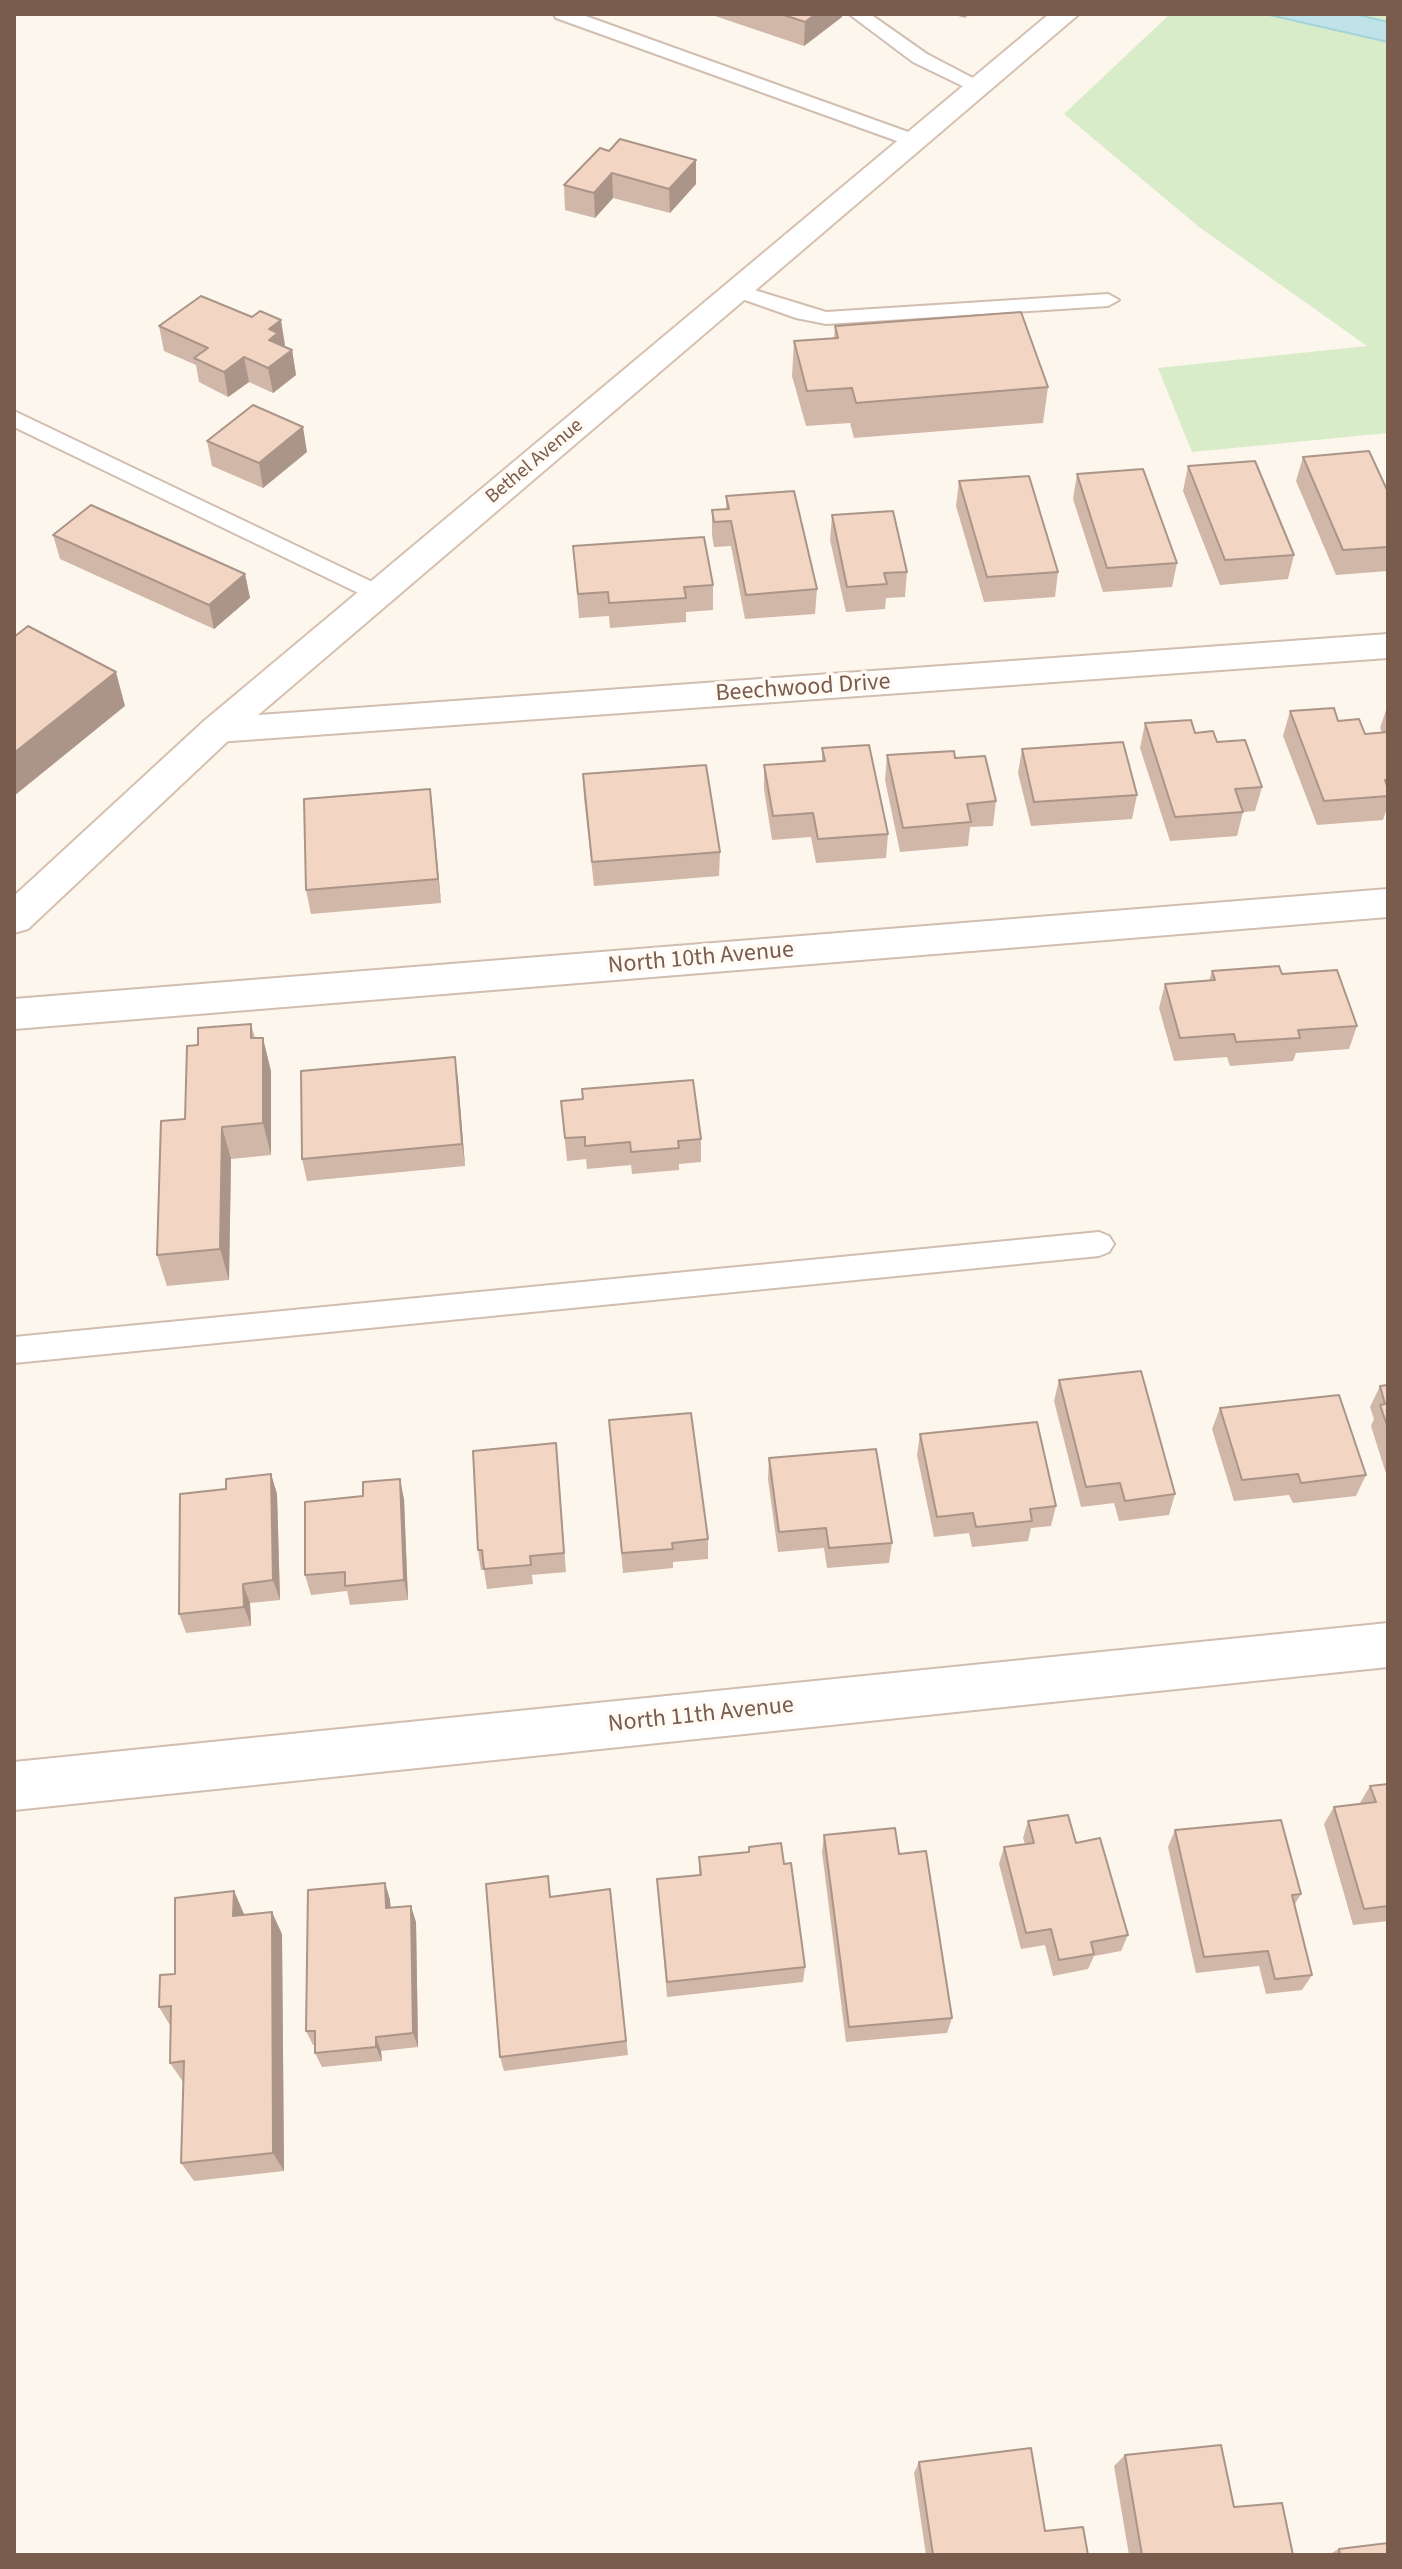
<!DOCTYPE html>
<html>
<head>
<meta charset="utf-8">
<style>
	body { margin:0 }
	#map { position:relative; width:1402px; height:2569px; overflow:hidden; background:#fdf6ec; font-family:"Source Sans 3",sans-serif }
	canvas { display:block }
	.frame { position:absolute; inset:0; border:16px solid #7a5c4d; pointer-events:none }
</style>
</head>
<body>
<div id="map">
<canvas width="1402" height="2569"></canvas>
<div class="frame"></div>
</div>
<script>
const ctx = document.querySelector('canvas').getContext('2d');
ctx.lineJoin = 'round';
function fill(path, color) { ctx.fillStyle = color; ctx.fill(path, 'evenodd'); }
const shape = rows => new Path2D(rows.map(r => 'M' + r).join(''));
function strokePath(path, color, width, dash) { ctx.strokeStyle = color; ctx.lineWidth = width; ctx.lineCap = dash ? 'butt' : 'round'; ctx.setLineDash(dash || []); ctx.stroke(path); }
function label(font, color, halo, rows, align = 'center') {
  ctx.font = font + ' "Source Sans 3",sans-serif'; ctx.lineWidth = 7; ctx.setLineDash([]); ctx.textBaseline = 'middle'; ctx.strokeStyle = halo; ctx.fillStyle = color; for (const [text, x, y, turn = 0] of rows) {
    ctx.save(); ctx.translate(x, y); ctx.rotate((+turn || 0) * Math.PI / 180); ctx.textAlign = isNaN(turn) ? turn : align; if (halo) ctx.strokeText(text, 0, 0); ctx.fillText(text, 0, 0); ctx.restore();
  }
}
const green = shape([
	[1170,14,1388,14,1388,433,1192,452,1158,368,1367,346,1199,227,1064,114]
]);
const water = shape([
	[1265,14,1354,14,1388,22,1388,42,1265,14]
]);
const lane = shape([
	[554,14,580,14,922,137,925,141,922,145,908,145,556,18,554,14],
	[849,14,870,14,927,54,990,87,987,91,973,91,913,62,849,14],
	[738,285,826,312,1108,294,1119,300,1108,306,826,324,796,318,731,295,728,291,738,285],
	[14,411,387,589,391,594,387,599,371,599,14,427,14,411],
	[1099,1232,1109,1236,1114,1244,1109,1252,1099,1256,14,1363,14,1337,1099,1232]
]);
const street = shape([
	[1388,634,1388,658,217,742,204,739,199,730,204,721,217,718,1388,634],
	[1388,889,1388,917,14,1029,14,999,1388,889],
	[1388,1623,1388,1667,14,1810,14,1762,1388,1623]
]);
const secondary = shape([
	[1049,14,1079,14,230,739,28,929,14,933,14,896,204,721,1049,14]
]);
const wall = shape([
	[709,14,842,14,842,17,804,46],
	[951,14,970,14,965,18],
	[600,148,696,184,670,213,613,198,595,218,565,210,564,185],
	[159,326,285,345,283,346,292,350,296,375,273,393,249,382,228,397,199,382,196,365,164,351],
	[835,326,1048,387,1043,423,854,438,850,423,806,426,792,376,794,341,834,338],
	[207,441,307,452,263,488,212,466],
	[1303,457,1388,492,1388,571,1336,575,1296,481],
	[1188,466,1294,555,1288,579,1220,585,1183,491],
	[1077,474,1177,563,1172,587,1103,592,1073,499],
	[959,481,1058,572,1055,597,984,602,956,506],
	[726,496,817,589,815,614,745,619,731,546,714,547,712,535,712,510,726,509],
	[832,515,907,572,905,597,886,598,885,609,846,612,830,540],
	[53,535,245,574,250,598,214,629,60,559],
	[573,546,713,585,713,610,686,612,686,622,610,628,609,616,579,618],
	[1388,704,1388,805,1383,820,1317,825,1283,736,1290,711,1338,721,1365,734,1382,733,1380,728],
	[1145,723,1195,733,1217,742,1262,787,1255,811,1243,812,1237,836,1170,841,1140,748],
	[822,748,888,834,886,858,816,863,811,837,772,840,764,789,764,765,822,761],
	[1022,749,1137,795,1132,819,1031,826,1018,773],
	[887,755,955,758,996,801,993,826,970,827,968,846,900,852,885,780],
	[583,774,720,852,719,876,594,886,584,798],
	[430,789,441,903,311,914,306,890],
	[1212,971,1282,974,1357,1026,1349,1049,1296,1053,1293,1061,1230,1066,1227,1057,1174,1061,1159,1008,1165,984,1209,981],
	[251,1024,255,1038,271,1071,271,1155,231,1159,229,1280,167,1286,157,1255,185,1119,198,1045],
	[458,1080,465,1166,307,1181,302,1159],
	[561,1101,701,1139,701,1162,679,1164,679,1170,632,1174,631,1165,587,1169,586,1159,567,1161],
	[1059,1380,1175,1494,1169,1515,1119,1521,1114,1503,1081,1507,1054,1401],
	[1388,1385,1388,1480,1371,1426,1374,1419,1370,1407,1380,1386],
	[1220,1408,1366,1475,1356,1496,1293,1503,1289,1495,1234,1501,1212,1429],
	[609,1420,708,1539,708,1559,673,1562,673,1568,623,1573],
	[920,1434,1056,1506,1051,1526,1031,1528,1028,1541,972,1547,969,1533,934,1537,917,1455],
	[769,1458,892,1543,889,1563,827,1568,824,1548,778,1552,768,1479],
	[558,1464,566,1572,532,1575,533,1584,487,1589,484,1570,481,1570,478,1550],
	[271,1474,277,1494,280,1600,250,1603,251,1626,186,1633,179,1614,226,1489],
	[404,1499,408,1600,350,1605,347,1591,311,1595,305,1575],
	[1388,1784,1388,1921,1353,1925,1324,1824,1334,1807,1360,1803,1370,1786],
	[1028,1821,1076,1843,1128,1935,1121,1951,1094,1956,1088,1969,1053,1976,1045,1945,1021,1949,999,1864,1004,1847,1025,1844,1023,1838],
	[1175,1830,1301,1894,1295,1904,1312,1975,1302,1990,1266,1994,1259,1966,1196,1973,1168,1847],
	[824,1835,899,1854,952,2018,947,2033,846,2042,822,1852],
	[749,1847,784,1864,805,1967,803,1982,667,1997,657,1879,699,1875,699,1857,748,1852],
	[385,1883,390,1900,391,1908,416,1922,418,2047,381,2051,382,2061,322,2067,315,2053,315,2045,313,2045,306,2031],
	[610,1889,628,2055,504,2071,500,2057,551,1897],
	[234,1891,244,1915,282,1934,284,2171,194,2181,181,2163,183,2082,170,2063,171,2027,159,2007,175,1974],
	[1125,2455,1234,2507,1293,2555,1129,2555,1114,2466],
	[919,2462,1045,2531,1088,2555,926,2555,914,2473],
	[1339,2549,1388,2555,1328,2555]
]);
const shadedWall = shape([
	[816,14,842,14,842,17,804,46,805,22],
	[696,160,696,184,670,213,669,189],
	[612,173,613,198,595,218,594,193],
	[281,320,285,345,281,348,292,350,296,375,273,393,268,368,269,329],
	[244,357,249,382,228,397,224,372],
	[303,427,307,452,263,488,259,463],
	[245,574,250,598,214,629,209,605],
	[116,672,125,706,14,796,14,753],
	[430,789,433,813,441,903,438,879],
	[263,1038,271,1071,271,1155,263,1123],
	[455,1057,458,1080,465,1166,462,1144],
	[222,1127,231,1159,229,1280,220,1249],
	[271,1474,277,1494,280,1600,273,1580],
	[400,1479,404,1499,408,1600,404,1580],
	[243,1584,250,1603,251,1626,244,1607],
	[385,1883,390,1900,391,1924,386,1908],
	[234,1891,244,1914,244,1938,233,1916],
	[411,1906,416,1922,418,2047,413,2033],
	[272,1912,282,1934,284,2171,273,2153],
	[376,2037,381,2051,382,2061,376,2047]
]);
const building = shape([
	[781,14,816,14,805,22,781,14],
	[620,139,696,160,669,189,612,173,594,193,564,185,600,148,609,151,620,139],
	[201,296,252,317,260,311,281,320,269,329,278,333,269,340,292,350,268,368,244,357,224,372,194,358,208,348,159,326,201,296],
	[1021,312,1048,387,856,403,852,388,807,391,794,341,838,338,835,326,1021,312],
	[253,405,303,427,259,463,207,441,253,405],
	[1369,451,1388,492,1388,547,1343,550,1303,457,1369,451],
	[1255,461,1294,555,1225,560,1188,466,1255,461],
	[1143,469,1177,563,1107,568,1077,474,1143,469],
	[1029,476,1058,572,987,577,959,481,1029,476],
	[794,491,817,589,746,595,731,521,714,522,712,510,729,509,726,496,794,491],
	[91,505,245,574,209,605,53,535,91,505],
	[893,511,907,572,884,573,887,584,847,587,832,515,893,511],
	[704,537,713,585,684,587,686,598,609,603,608,592,578,594,573,546,704,537],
	[28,626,116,672,14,753,14,637,28,626],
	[1334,708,1338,721,1359,719,1365,734,1388,732,1388,780,1385,780,1388,789,1388,796,1324,801,1290,711,1334,708],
	[1191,720,1195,733,1213,731,1217,742,1245,740,1262,787,1235,789,1243,812,1175,817,1145,723,1191,720],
	[1123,742,1137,795,1034,802,1022,749,1123,742],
	[869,745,888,834,818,839,813,813,773,816,764,765,825,761,822,748,869,745],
	[954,751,955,758,985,756,996,801,967,804,971,822,903,828,887,755,954,751],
	[706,765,720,852,592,862,583,774,706,765],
	[430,789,438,879,306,890,304,799,430,789],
	[1279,966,1282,974,1337,970,1357,1026,1298,1030,1300,1038,1236,1042,1234,1034,1180,1038,1165,984,1215,980,1212,971,1279,966],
	[251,1024,251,1038,263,1038,263,1123,222,1127,220,1249,157,1255,161,1121,185,1119,187,1046,198,1045,198,1028,251,1024],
	[455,1057,462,1144,302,1159,301,1071,455,1057],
	[693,1080,701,1139,678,1141,679,1148,631,1152,630,1142,585,1146,585,1137,565,1138,561,1101,583,1099,582,1089,693,1080],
	[1141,1371,1175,1494,1125,1501,1120,1483,1086,1487,1059,1380,1141,1371],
	[1388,1385,1388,1428,1380,1405,1385,1404,1380,1386,1388,1385],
	[1339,1395,1366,1475,1301,1483,1298,1474,1242,1480,1220,1408,1339,1395],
	[691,1413,708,1539,672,1543,673,1549,622,1553,609,1420,691,1413],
	[1037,1422,1056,1506,1030,1509,1032,1521,976,1527,973,1513,937,1517,920,1434,1037,1422],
	[556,1443,564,1553,530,1556,531,1565,484,1569,482,1550,478,1550,473,1451,556,1443],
	[876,1449,892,1543,829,1548,826,1528,779,1532,769,1458,876,1449],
	[271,1474,273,1580,243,1584,244,1607,179,1614,180,1494,226,1489,226,1479,271,1474],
	[400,1479,404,1580,345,1586,345,1572,305,1575,305,1502,363,1496,363,1482,400,1479],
	[1388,1784,1388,1906,1364,1909,1334,1807,1376,1802,1370,1786,1388,1784],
	[1068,1815,1076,1843,1100,1838,1128,1935,1091,1942,1094,1954,1059,1960,1051,1929,1026,1933,1004,1847,1034,1843,1028,1821,1068,1815],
	[1281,1820,1301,1894,1292,1895,1312,1975,1275,1979,1268,1951,1204,1957,1175,1830,1281,1820],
	[895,1828,899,1854,926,1851,952,2018,849,2027,824,1835,895,1828],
	[781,1843,784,1864,791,1863,805,1967,667,1982,657,1879,701,1875,699,1857,749,1852,749,1847,781,1843],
	[548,1876,550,1897,610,1889,626,2041,500,2057,486,1884,548,1876],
	[385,1883,386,1908,411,1906,413,2033,376,2037,376,2047,315,2053,315,2031,306,2031,308,1890,385,1883],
	[234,1891,233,1916,272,1912,273,2153,181,2163,184,2061,170,2063,171,2006,159,2007,160,1975,175,1974,175,1898,234,1891],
	[1221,2445,1234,2507,1282,2503,1293,2555,1142,2555,1125,2455,1221,2445],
	[1031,2448,1045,2531,1083,2527,1088,2555,933,2555,919,2462,1031,2448],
	[1388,2543,1388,2555,1340,2555,1339,2549,1388,2543]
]);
const farStreetnames = [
	["Bethel Avenue",535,462,-40]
];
const streetNames = [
	["Beechwood Drive",803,689,-4],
	["North 10th Avenue",701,959,-5],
	["North 11th Avenue",701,1716,-6]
];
fill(green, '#d8ecc9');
fill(water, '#bfe3e8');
strokePath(water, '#a5d3da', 2);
strokePath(lane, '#d1beb0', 4);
strokePath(street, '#d1beb0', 4);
strokePath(secondary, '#d6c0b0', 4);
fill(lane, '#fff');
fill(street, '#fff');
fill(secondary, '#fff');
fill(wall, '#d1b7a8');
fill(shadedWall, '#aa9588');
fill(building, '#f3d5c3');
strokePath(building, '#aa9588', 2);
label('20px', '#7a5c4d', '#fffaf3', farStreetnames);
label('24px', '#7a5c4d', '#fffaf3', streetNames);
</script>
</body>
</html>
